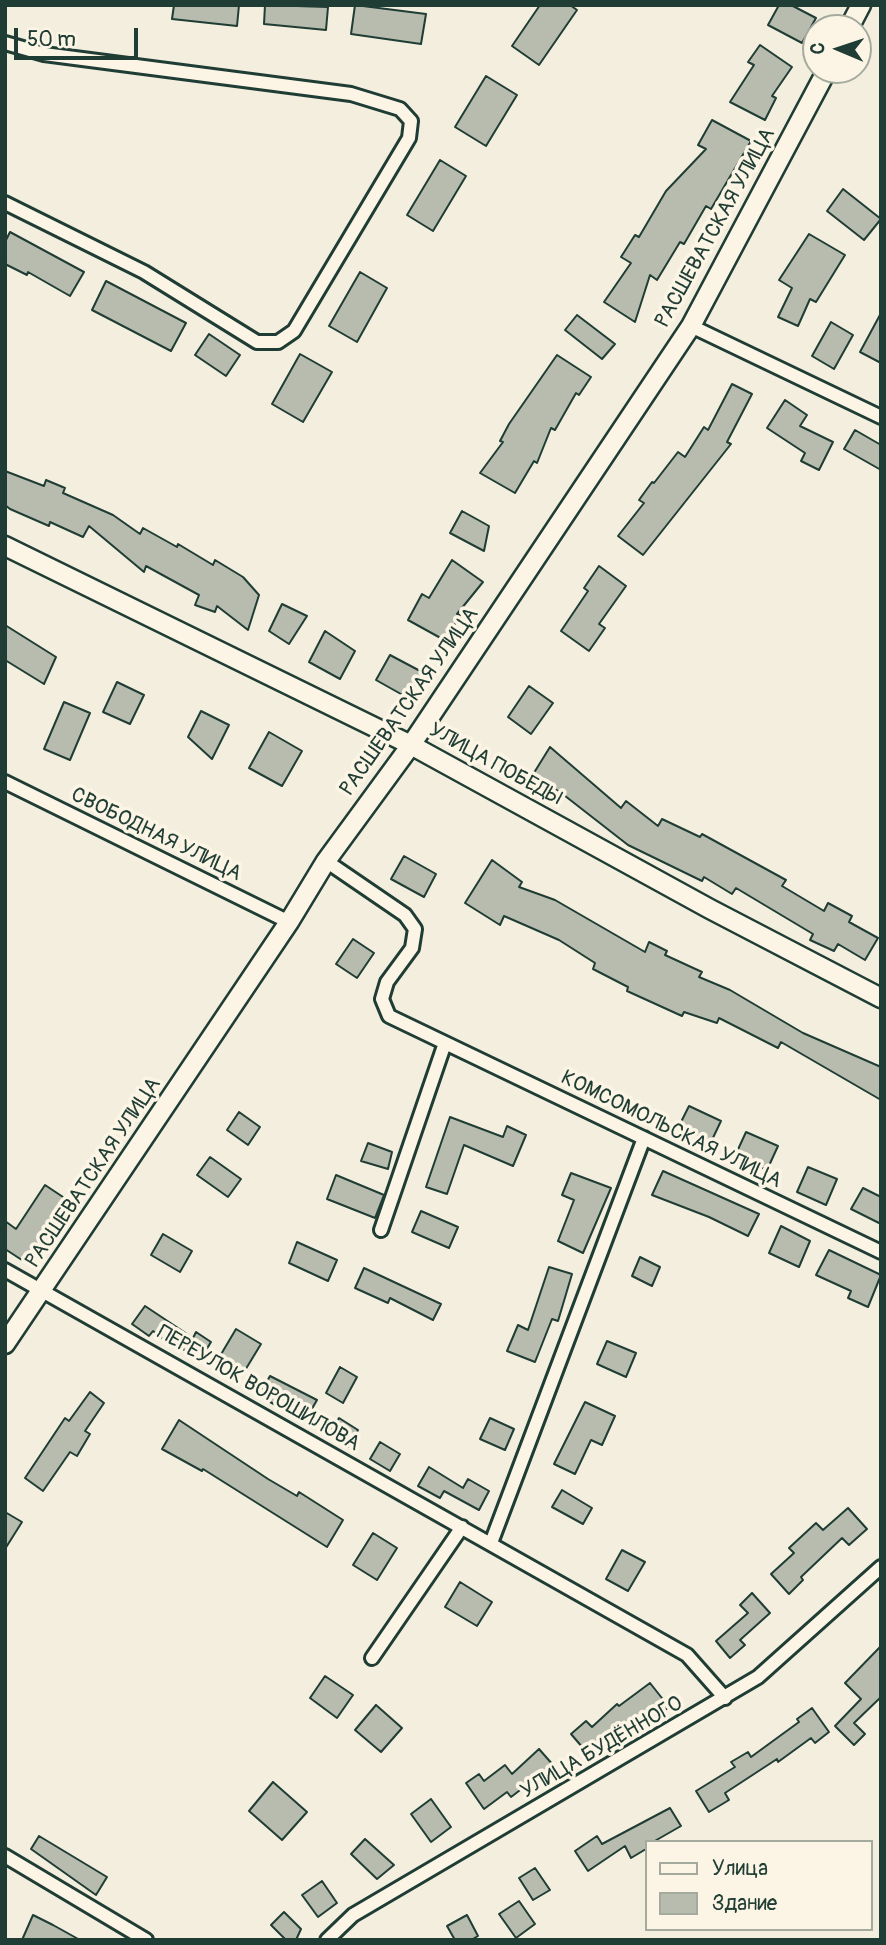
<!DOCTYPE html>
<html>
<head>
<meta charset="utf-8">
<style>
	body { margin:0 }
	#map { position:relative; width:886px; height:1945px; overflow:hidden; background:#f3eede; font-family:Pangolin,sans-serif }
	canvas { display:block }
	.frame { position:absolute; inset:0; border:7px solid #1f3d34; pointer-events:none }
	.legend { position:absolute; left:645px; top:1840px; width:228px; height:91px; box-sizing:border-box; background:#fcf5e5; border:2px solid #a4ab9e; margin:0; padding:9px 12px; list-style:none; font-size:21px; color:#1f3d34 }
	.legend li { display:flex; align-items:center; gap:14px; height:35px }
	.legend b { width:35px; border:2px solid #a4ab9e }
	.north { position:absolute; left:802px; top:14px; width:70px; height:70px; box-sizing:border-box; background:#fcf5e5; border:2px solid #a4ab9e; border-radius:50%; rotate:272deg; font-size:19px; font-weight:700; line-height:28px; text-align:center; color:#1f3d34 }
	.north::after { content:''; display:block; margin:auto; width:24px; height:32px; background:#1f3d34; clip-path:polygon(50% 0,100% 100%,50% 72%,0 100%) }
	.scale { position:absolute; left:14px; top:28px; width:124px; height:32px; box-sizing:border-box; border:4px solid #1f3d34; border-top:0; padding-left:9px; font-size:21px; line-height:24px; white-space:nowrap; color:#1f3d34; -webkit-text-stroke:5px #fcf5e5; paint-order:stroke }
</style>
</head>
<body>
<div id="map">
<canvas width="886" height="1945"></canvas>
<div class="frame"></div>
<ul class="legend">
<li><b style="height:9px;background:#fcf5e5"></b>Улица</li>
<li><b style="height:19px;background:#b8bcae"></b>Здание</li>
</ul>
<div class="north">С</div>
<div class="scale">50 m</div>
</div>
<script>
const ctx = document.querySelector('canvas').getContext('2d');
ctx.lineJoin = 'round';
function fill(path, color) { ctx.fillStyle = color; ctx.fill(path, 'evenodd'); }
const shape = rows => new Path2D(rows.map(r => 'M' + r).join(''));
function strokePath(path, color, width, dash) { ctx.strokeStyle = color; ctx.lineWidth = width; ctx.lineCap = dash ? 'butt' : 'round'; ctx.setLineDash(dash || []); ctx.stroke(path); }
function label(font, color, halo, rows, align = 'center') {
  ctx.font = font + ' Pangolin,sans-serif'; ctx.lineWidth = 7; ctx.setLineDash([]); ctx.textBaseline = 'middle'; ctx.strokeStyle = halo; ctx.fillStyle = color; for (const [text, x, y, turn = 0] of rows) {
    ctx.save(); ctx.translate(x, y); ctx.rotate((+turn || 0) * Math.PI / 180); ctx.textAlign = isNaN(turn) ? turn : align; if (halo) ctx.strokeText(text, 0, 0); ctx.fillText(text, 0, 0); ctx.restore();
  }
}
const building = shape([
	[174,5,239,5,237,26,172,19,174,5],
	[265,5,328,7,326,30,264,24,265,5],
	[355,5,426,14,421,44,351,34,355,5],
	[540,5,570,5,577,10,539,65,512,46,540,5],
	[779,5,791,5,816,18,802,43,768,25,779,5],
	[760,45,792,67,772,96,776,98,765,120,730,102,754,65,748,62,760,45],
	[486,76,517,95,486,146,455,127,486,76],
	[712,120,751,141,711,209,706,206,684,244,680,242,657,280,650,275,635,322,604,302,631,263,621,257,635,235,639,237,666,191,706,149,698,145,712,120],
	[440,160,466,176,433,231,407,215,440,160],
	[843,189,881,219,864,240,827,211,843,189],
	[10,232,84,272,70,296,28,272,27,275,5,264,5,242,10,232],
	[809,234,845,255,816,302,810,299,798,326,778,317,792,288,779,280,809,234],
	[360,272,387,288,357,342,329,326,360,272],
	[106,281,186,323,171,351,92,310,106,281],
	[881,313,881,363,860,352,881,313],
	[577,315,615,344,602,359,565,330,577,315],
	[831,322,853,335,834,369,812,356,831,322],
	[209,334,240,355,226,376,195,355,209,334],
	[300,354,332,372,303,422,272,404,300,354],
	[557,355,591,377,579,395,576,393,555,430,551,428,537,463,534,461,515,493,480,473,503,442,500,441,509,424,557,355],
	[732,384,752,394,727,442,731,444,643,555,618,536,644,503,639,500,652,482,654,483,678,452,685,457,704,427,708,430,732,384],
	[785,400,807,415,800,426,833,442,819,470,801,461,805,453,767,428,785,400],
	[855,430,881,445,881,470,844,449,855,430],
	[5,471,44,486,46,480,65,488,63,493,113,515,140,534,143,528,177,547,178,544,213,565,215,560,243,577,259,595,248,630,217,606,215,612,195,605,199,595,146,566,144,572,89,526,83,537,50,522,49,526,10,509,5,505,5,471],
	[462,511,489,526,484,551,450,533,462,511],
	[452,560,483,582,457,614,460,615,446,641,408,620,422,594,429,598,452,560],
	[599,566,626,586,599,624,605,628,589,651,561,631,588,591,584,588,599,566],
	[282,604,307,616,289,644,269,631,282,604],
	[5,625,56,657,44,684,5,660,5,625],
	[325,631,355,651,340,679,309,662,325,631],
	[390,655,422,672,408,698,376,680,390,655],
	[117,682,144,695,130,724,103,712,117,682],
	[529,686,553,703,531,734,508,717,529,686],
	[64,702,90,713,70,760,44,749,64,702],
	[201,711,229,725,212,759,188,737,201,711],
	[269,732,302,751,282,786,249,768,269,732],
	[550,747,621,808,626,801,658,826,662,819,700,837,702,834,786,880,782,886,824,911,828,903,852,916,849,922,878,938,865,960,838,944,834,951,810,940,813,934,736,888,732,894,704,877,702,881,628,845,560,792,532,776,550,747],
	[404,856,436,874,424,897,391,879,404,856],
	[492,860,522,882,519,887,555,900,645,952,649,942,667,951,665,955,702,972,699,977,730,990,803,1033,881,1067,881,1100,781,1042,778,1048,719,1018,717,1023,684,1012,682,1016,627,991,628,987,593,969,595,963,559,940,504,916,500,925,465,903,492,860],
	[353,939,374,953,357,978,336,964,353,939],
	[689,1106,721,1121,711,1142,679,1126,689,1106],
	[239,1112,260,1127,248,1145,227,1130,239,1112],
	[450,1117,503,1137,507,1126,526,1135,513,1166,464,1145,447,1194,426,1187,450,1117],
	[746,1132,778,1146,767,1170,735,1156,746,1132],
	[368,1143,392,1152,388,1169,361,1161,368,1143],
	[210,1157,241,1179,228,1197,197,1175,210,1157],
	[808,1167,837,1179,826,1205,797,1192,808,1167],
	[663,1171,759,1214,748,1236,709,1217,652,1195,663,1171],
	[571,1173,611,1188,583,1253,558,1241,574,1200,562,1195,571,1173],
	[336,1175,384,1195,375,1218,327,1199,336,1175],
	[45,1185,72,1203,28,1264,5,1249,5,1221,16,1229,45,1185],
	[863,1188,881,1197,881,1224,851,1209,863,1188],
	[421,1211,458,1227,449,1248,412,1232,421,1211],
	[781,1226,810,1241,799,1267,769,1253,781,1226],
	[163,1234,192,1251,180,1272,151,1255,163,1234],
	[297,1242,337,1260,328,1281,289,1263,297,1242],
	[829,1250,881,1275,868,1307,848,1298,851,1291,816,1275,829,1250],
	[640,1257,660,1267,652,1286,632,1276,640,1257],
	[549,1267,572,1274,558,1321,552,1319,535,1362,507,1351,518,1325,528,1330,549,1267],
	[364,1268,441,1304,433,1320,390,1298,388,1303,355,1288,364,1268],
	[145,1306,193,1338,196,1332,211,1342,200,1360,175,1344,173,1347,153,1331,149,1336,132,1324,145,1306],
	[236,1329,261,1344,244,1372,220,1356,236,1329],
	[607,1341,636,1353,626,1377,597,1364,607,1341],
	[340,1367,357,1377,343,1403,326,1393,340,1367],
	[270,1376,317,1400,305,1421,259,1396,270,1376],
	[90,1392,104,1403,85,1431,90,1434,77,1456,70,1452,43,1491,25,1478,65,1418,69,1421,90,1392],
	[585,1402,615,1416,602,1445,591,1440,575,1474,554,1464,585,1402],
	[339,1418,358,1430,348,1447,328,1435,339,1418],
	[490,1418,514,1429,505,1450,480,1439,490,1418],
	[179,1420,268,1479,297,1496,299,1492,343,1520,327,1547,203,1469,202,1471,162,1449,179,1420],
	[380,1442,400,1454,390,1471,370,1459,380,1442],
	[429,1467,463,1488,468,1479,489,1491,479,1510,444,1491,440,1498,418,1486,429,1467],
	[562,1490,592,1508,583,1524,552,1507,562,1490],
	[848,1508,867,1529,849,1545,842,1538,801,1577,803,1580,789,1594,771,1574,794,1553,789,1548,816,1523,823,1530,848,1508],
	[5,1512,22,1522,5,1549,5,1512],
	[373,1533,397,1548,377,1580,353,1565,373,1533],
	[622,1550,645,1562,628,1591,606,1579,622,1550],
	[460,1582,492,1602,477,1626,445,1607,460,1582],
	[752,1593,770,1613,740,1640,745,1645,730,1658,716,1641,748,1613,740,1605,752,1593],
	[881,1646,881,1697,854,1723,865,1734,854,1745,835,1726,861,1699,845,1683,881,1646],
	[325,1676,353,1695,337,1718,310,1698,325,1676],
	[650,1683,669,1707,649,1723,644,1716,620,1738,614,1731,589,1755,571,1734,586,1721,592,1727,617,1704,619,1706,650,1683],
	[376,1705,402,1728,381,1752,355,1730,376,1705],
	[812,1708,829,1732,815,1743,811,1738,778,1762,777,1759,725,1793,729,1800,709,1812,696,1791,735,1767,731,1762,748,1752,751,1757,799,1722,797,1719,812,1708],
	[539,1749,561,1774,542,1784,536,1778,511,1797,507,1792,484,1809,466,1783,479,1774,484,1781,505,1765,512,1774,539,1749],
	[273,1782,307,1812,282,1840,249,1811,273,1782],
	[431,1799,451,1827,431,1842,411,1814,431,1799],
	[670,1808,681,1826,653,1842,646,1842,646,1849,631,1858,625,1846,588,1871,575,1851,597,1836,602,1844,670,1808],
	[39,1836,107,1877,96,1895,31,1849,39,1836],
	[365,1839,394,1865,377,1879,351,1854,365,1839],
	[535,1868,550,1890,533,1900,519,1878,535,1868],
	[322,1881,337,1903,318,1917,302,1895,322,1881],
	[519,1901,535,1924,516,1938,499,1914,519,1901],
	[284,1912,301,1929,296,1940,286,1940,271,1925,284,1912],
	[33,1915,53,1925,80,1940,22,1940,33,1915],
	[467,1915,478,1936,471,1940,455,1940,447,1926,467,1915]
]);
const street = shape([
	[5,43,44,54,351,94,400,109,411,121,409,138,294,331,278,342,257,342,144,272,5,203],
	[691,326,881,417],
	[5,782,289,922],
	[326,861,405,915,415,929,412,948,387,982,382,999,389,1016,881,1252],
	[381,1230,445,1043],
	[5,1270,687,1655,725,1698],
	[491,1543,644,1138],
	[372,1658,462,1527],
	[5,1856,146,1940],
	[327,1940,353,1915,758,1677,881,1567]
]);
const secondary = shape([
	[849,28,861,5],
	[5,546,411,745,710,909,881,998],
	[5,1344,289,922,326,861,411,745,691,326,827,70]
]);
const streetNames = [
	["РАСШЕВАТСКАЯ УЛИЦА",716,228,-61],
	["РАСШЕВАТСКАЯ УЛИЦА",410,702,-55],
	["УЛИЦА ПОБЕДЫ",495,765,29],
	["СВОБОДНАЯ УЛИЦА",156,835,26],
	["КОМСОМОЛЬСКАЯ УЛИЦА",671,1130,26],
	["РАСШЕВАТСКАЯ УЛИЦА",94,1173,-56],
	["ПЕРЕУЛОК ВОРОШИЛОВА",258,1389,30],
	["УЛИЦА БУДЁННОГО",602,1748,-30]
];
fill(building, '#b8bcae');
strokePath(building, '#1f3d34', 2);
strokePath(street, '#1f3d34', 18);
strokePath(secondary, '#1f3d34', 23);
strokePath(street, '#fcf5e5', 12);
strokePath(secondary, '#fcf5e5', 18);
label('21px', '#1f3d34', '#fcf5e5', streetNames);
</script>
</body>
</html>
